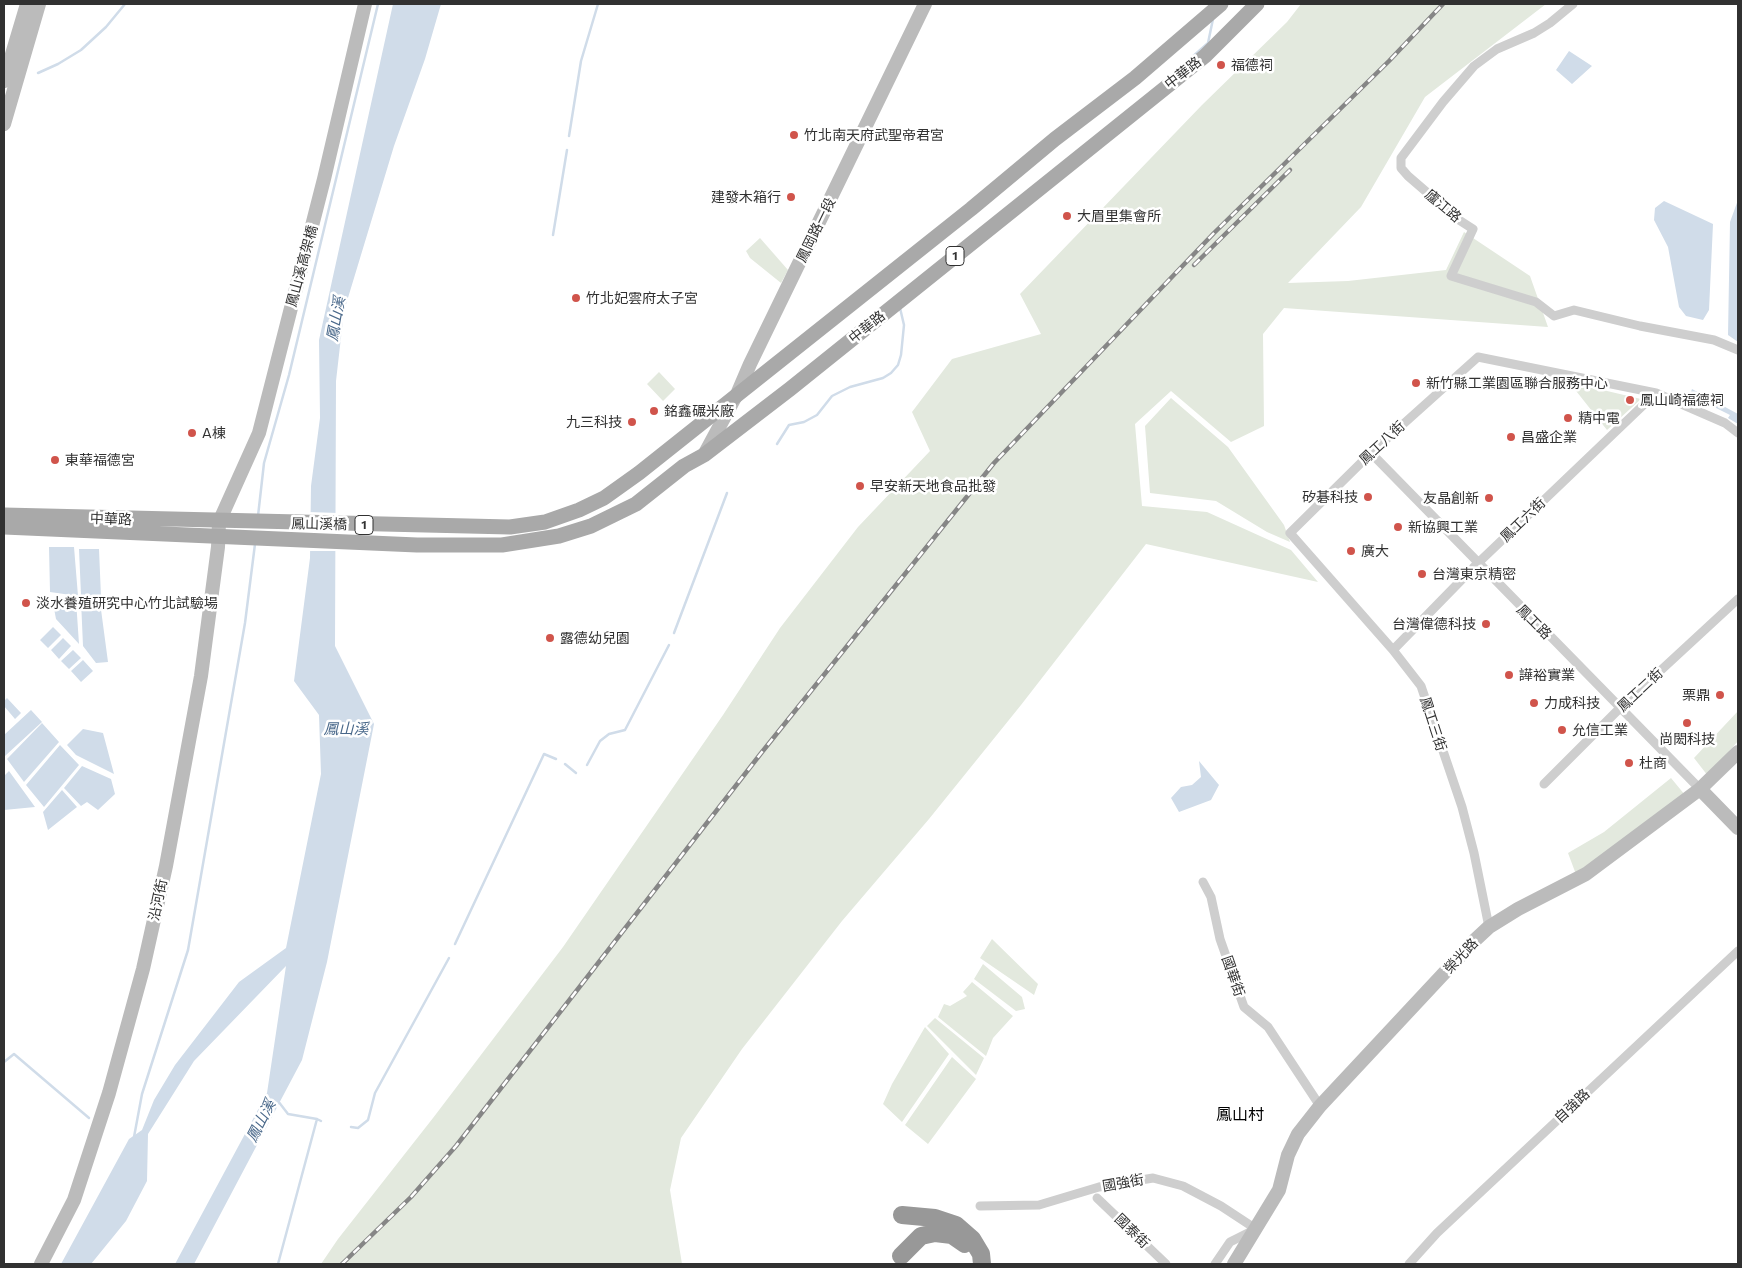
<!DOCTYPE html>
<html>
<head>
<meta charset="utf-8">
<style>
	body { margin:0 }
	#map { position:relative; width:1742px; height:1268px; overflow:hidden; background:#fff; font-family:Commissioner,sans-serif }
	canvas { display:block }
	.frame { position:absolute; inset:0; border:5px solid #313131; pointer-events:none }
</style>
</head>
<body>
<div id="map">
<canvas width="1742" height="1268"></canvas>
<div class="frame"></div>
</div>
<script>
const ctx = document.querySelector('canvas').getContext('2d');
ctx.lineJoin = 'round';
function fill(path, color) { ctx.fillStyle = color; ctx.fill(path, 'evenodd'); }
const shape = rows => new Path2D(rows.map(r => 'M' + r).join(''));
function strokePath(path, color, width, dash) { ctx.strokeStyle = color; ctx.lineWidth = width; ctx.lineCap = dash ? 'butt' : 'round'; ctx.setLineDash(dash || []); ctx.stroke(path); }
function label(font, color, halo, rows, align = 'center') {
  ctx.font = font + ' Commissioner,"Noto Sans TC",sans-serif'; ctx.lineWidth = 5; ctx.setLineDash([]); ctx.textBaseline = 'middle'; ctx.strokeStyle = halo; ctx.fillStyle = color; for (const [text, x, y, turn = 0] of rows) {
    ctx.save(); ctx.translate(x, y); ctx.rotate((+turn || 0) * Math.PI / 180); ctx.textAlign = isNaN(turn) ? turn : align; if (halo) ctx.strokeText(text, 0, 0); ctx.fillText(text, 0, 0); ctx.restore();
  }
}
const green = shape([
	[1301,4,1546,4,1425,97,1361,207,1288,283,1348,281,1446,270,1464,232,1530,276,1548,327,1284,308,1263,334,1264,426,1231,442,1171,391,1135,424,1142,506,1207,512,1291,550,1318,582,1146,544,1021,705,929,819,842,921,742,1049,681,1138,670,1190,682,1264,321,1264,338,1239,433,1118,563,947,723,715,780,628,858,527,930,451,912,412,952,359,1041,334,1020,294,1202,105,1287,22],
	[760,238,788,270,781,283,750,258,746,251],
	[659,372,675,389,663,401,647,384],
	[1569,382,1641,399,1607,430],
	[1171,398,1228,447,1284,525,1290,542,1267,532,1216,501,1150,493,1145,426],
	[1738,711,1738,741,1708,776,1694,758],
	[1671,778,1685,795,1577,877,1568,853,1604,832],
	[992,939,1038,984,1034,995,980,958],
	[983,964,1022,997,1025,1009,1016,1011,974,979],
	[972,982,1013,1016,993,1038,986,1056,938,1017,944,1004,950,1006,967,996,963,992],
	[935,1018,984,1058,976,1075,927,1026],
	[925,1027,949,1054,902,1122,883,1104,892,1084],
	[952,1057,976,1079,928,1144,905,1125]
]);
const water = shape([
	[393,4,441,4,425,59,394,146,344,311,336,381,335,646,374,724,327,962,302,1060,194,1264,175,1264,267,1093,286,966,194,1061,148,1134,147,1181,126,1221,91,1264,61,1264,129,1139,142,1130,154,1100,175,1065,239,982,286,948,321,774,319,715,294,681,310,558,311,486,320,418,319,340],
	[1569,51,1592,66,1572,84,1556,70],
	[1738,200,1738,342,1728,335,1730,222],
	[1664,201,1713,224,1709,310,1703,320,1686,316,1679,307,1668,247,1654,220,1655,208],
	[1692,389,1738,414,1738,424,1728,418,1730,415,1690,395],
	[49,547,74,547,78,596,50,592],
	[79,549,99,549,101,597,81,595],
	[52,598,76,600,79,644,56,619],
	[81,600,100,602,108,662,96,663,83,646],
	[53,627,61,635,48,648,40,640],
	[63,638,71,646,59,659,51,650],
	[73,650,81,658,69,669,61,661],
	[83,660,93,671,81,682,71,671],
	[7,698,21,713,15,719,4,706,4,701],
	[31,710,42,722,5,756,4,735],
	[42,723,59,742,24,782,7,759],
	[83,729,103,733,114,774,76,755,67,745],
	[60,745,79,765,44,807,26,785],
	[1199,761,1219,785,1211,800,1179,812,1171,798,1181,787,1192,785,1201,777],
	[82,766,111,779,115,794,98,810,87,802,81,806,64,788],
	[9,771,35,807,4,810,4,776],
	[62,790,77,807,48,830,43,812]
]);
const pier = shape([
	[308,512,338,513,338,551,307,551]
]);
const stream = shape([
	[1191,58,1208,43,1213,19],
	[38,73,58,64,81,50,106,27,125,4],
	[569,136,581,61,598,4],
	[553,235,567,150],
	[777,444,789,425,804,422,817,415,832,396,850,387,883,378,891,373,898,365,901,355,904,325,900,308],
	[258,516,264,463,289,375,378,4],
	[674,633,727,493],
	[565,764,576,773],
	[587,765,600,741,609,734,625,730,669,645],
	[455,944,544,754,556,759],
	[4,1062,14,1054,89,1118],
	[278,1101,288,1114,317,1119],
	[351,1127,358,1128,368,1120,375,1093,449,958],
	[134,1137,142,1094,188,950,245,623,255,544],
	[278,1264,317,1119,321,1121]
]);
const street = shape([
	[1573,4,1550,23,1534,33,1497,49,1474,66,1443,102,1401,158,1401,168,1408,176,1459,220,1473,229,1451,276,1536,302,1554,316,1574,310,1640,326,1714,340,1738,350],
	[1371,453,1700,789],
	[1393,650,1477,564,1656,393],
	[1544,784,1620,708,1738,599],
	[1203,882,1211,897,1220,939,1244,1007,1268,1027,1320,1106],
	[1489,927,1474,853,1462,807,1421,686,1393,650,1290,533,1371,453,1478,357,1656,393,1725,423,1738,433],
	[1097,1198,1166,1264],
	[980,1206,1039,1205,1099,1187,1153,1178,1183,1186,1221,1206,1256,1229,1230,1242,1215,1264],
	[1409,1264,1437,1233,1738,951]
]);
const secondary = shape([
	[4,81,27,4],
	[4,124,39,4],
	[704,455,738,392,750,364,925,4],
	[1700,789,1738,828],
	[41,1264,74,1200,109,1093,143,969,166,866,201,676,218,547,219,522,259,433,324,179,365,4],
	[1234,1264,1279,1190,1288,1155,1298,1134,1320,1106,1475,940,1489,927,1518,909,1586,874,1700,789,1738,752]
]);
const primary = shape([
	[4,515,510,527,545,522,579,510,604,498,639,473,971,209,1055,139,1135,78,1221,4],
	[4,527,417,545,502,545,559,536,591,526,636,504,684,466,704,455,790,389,1205,56,1257,4]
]);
const highway = shape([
	[902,1215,935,1218,956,1225,972,1239,981,1254,982,1264],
	[901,1256,921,1236,935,1233,952,1235,965,1244]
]);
const rail = shape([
	[1194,265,1290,170],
	[342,1264,411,1197,456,1146,762,752,994,463,1214,233,1389,61,1443,4]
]);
const markers = [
	[1221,65,5,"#d0544b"],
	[794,135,5,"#d0544b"],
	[791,197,5,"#d0544b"],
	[1067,216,5,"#d0544b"],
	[576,298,5,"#d0544b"],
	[1416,383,5,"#d0544b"],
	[1630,400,5,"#d0544b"],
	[654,411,5,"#d0544b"],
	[1568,418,5,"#d0544b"],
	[632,422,5,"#d0544b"],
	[192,433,5,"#d0544b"],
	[1511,437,5,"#d0544b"],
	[55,460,5,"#d0544b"],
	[860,486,5,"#d0544b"],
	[1368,497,5,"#d0544b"],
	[1489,498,5,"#d0544b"],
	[1398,527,5,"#d0544b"],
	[1351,551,5,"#d0544b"],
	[1422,574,5,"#d0544b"],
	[26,603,5,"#d0544b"],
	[1486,624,5,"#d0544b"],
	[550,638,5,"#d0544b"],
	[1509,675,5,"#d0544b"],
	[1720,695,5,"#d0544b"],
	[1534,703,5,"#d0544b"],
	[1687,723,5,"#d0544b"],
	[1562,730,5,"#d0544b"],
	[1629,763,5,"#d0544b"]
];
const shields = [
	[955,256,18],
	[364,525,18]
];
const shieldNames = [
	["1",955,256],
	["1",364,525]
];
const poiNames = [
	["福德祠",1231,65],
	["竹北南天府武聖帝君宮",804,135],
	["建發木箱行",781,197,"right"],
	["大眉里集會所",1077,216],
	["竹北妃雲府太子宮",586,298],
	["新竹縣工業園區聯合服務中心",1426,383],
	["鳳山崎福德祠",1640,400],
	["銘鑫碾米廠",664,411],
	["精中電",1578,418],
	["九三科技",622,422,"right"],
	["A棟",202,433],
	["昌盛企業",1521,437],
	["東華福德宮",65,460],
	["早安新天地食品批發",870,486],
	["矽碁科技",1358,497,"right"],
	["友晶創新",1479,498,"right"],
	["新協興工業",1408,527],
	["廣大",1361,551],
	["台灣東京精密",1432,574],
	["淡水養殖研究中心竹北試驗場",36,603],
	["台灣偉德科技",1476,624,"right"],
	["露德幼兒園",560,638],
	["譁裕實業",1519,675],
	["栗鼎",1710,695,"right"],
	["力成科技",1544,703],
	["允信工業",1572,730],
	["尚閎科技",1687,739,"center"],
	["杜商",1639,763]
];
const streetNames = [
	["中華路",1183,73,-38],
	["廬江路",1443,206,40],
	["鳳岡路一段",816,230,-64],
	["鳳山溪高架橋",302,266,-75],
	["中華路",867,327,-39],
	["鳳工八街",1382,443,-43],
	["中華路",111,519,2],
	["鳳工六街",1523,520,-44],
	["鳳山溪橋",319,524,1],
	["鳳工路",1534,622,45],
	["鳳工二街",1640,690,-43],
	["鳳工三街",1433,724,72],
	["沿河街",158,900,-78],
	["榮光路",1461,956,-47],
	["國華街",1233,976,71],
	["自強路",1572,1106,-43],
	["國強街",1123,1183,-10],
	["國泰街",1132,1231,44]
];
const waterNames = [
	["鳳山溪",336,319,-80],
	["鳳山溪",346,729],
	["鳳山溪",261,1121,-63]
];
const quarterNames = [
	["鳳山村",1240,1115]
];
fill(green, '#e3e9de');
fill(water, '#d0dce9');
fill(pier, '#fff');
strokePath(stream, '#d0dce9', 2.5);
strokePath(street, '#cecece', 9);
strokePath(secondary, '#bbb', 14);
strokePath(primary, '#a9a9a9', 15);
strokePath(highway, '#989898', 18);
strokePath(rail, '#868686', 4.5);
strokePath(rail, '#fff', 2.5, [8]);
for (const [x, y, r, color] of markers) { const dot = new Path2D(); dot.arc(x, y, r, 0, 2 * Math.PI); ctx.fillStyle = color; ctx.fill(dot); strokePath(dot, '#fff', 2); }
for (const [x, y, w] of shields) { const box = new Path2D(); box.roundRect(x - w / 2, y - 9.5, w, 19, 4); ctx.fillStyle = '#fff'; ctx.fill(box); strokePath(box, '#313131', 1); }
label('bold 12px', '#313131', null, shieldNames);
label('14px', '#313131', '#fff', poiNames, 'left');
label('14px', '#313131', '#fff', streetNames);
label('italic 15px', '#49688a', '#fff', waterNames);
label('16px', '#000', '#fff', quarterNames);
</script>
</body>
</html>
